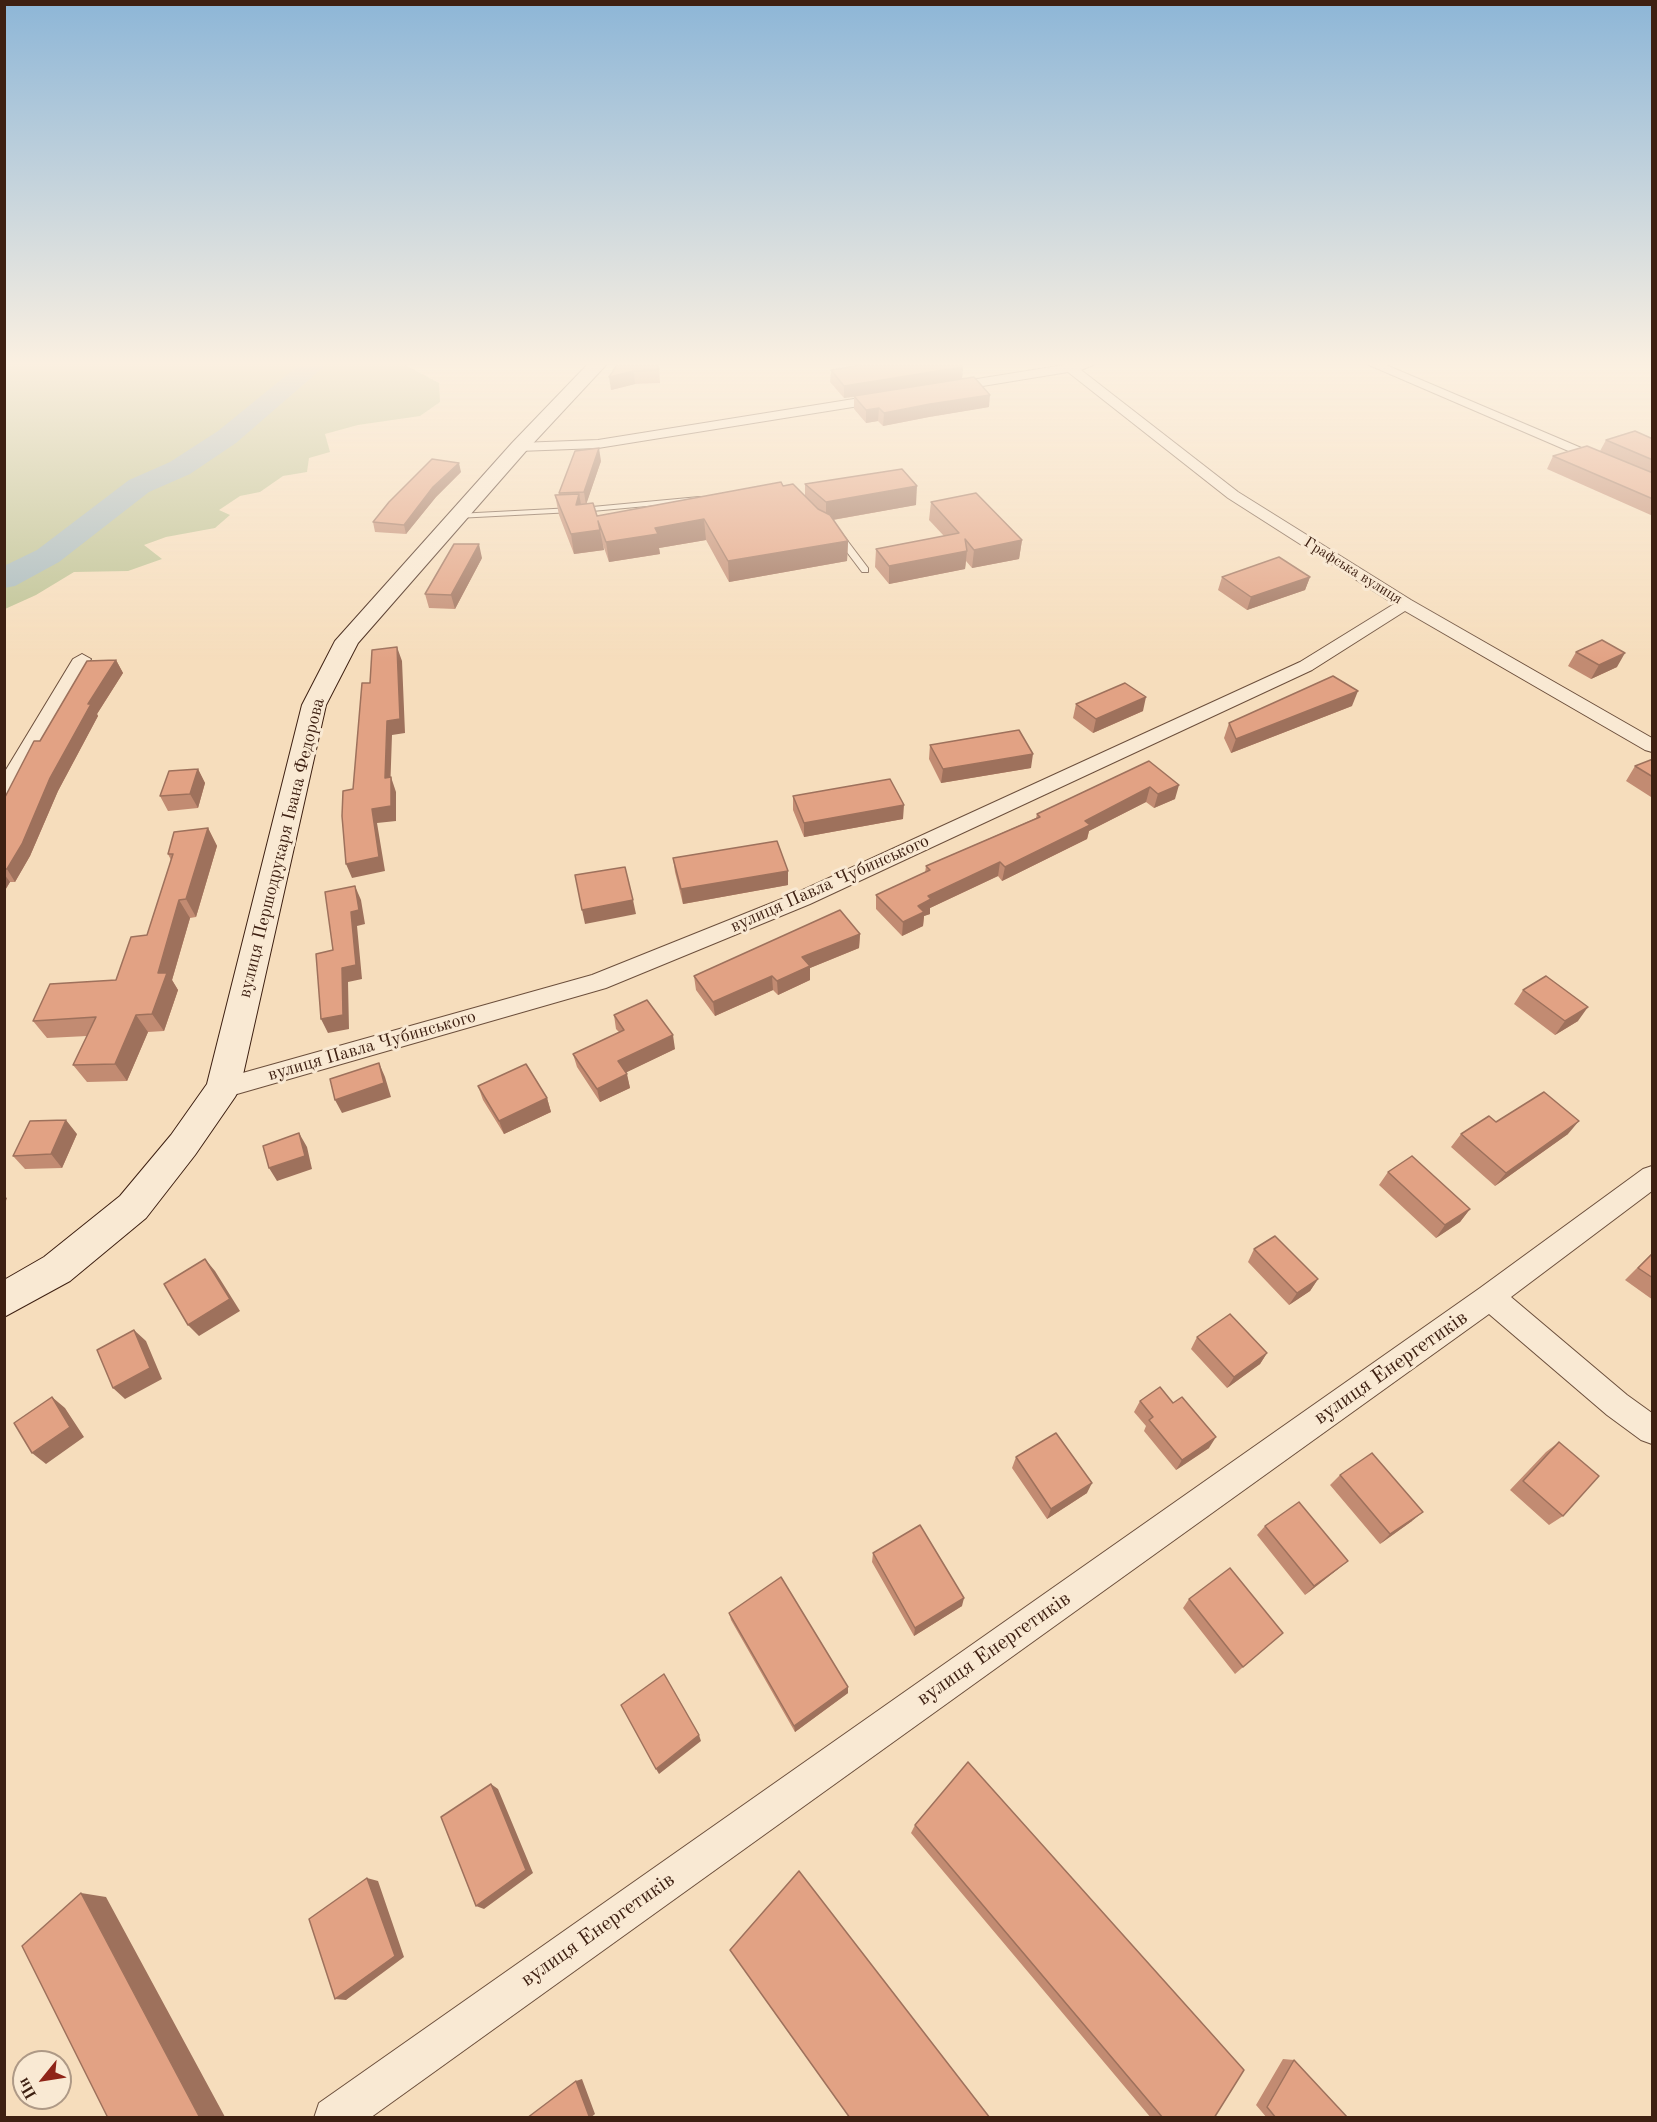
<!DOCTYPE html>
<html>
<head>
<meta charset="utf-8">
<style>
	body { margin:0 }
	#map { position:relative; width:1657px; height:2122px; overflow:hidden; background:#f6ddbc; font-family:"Old Standard TT",serif }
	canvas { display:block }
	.frame { position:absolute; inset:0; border:6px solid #3e2012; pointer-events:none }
	.north { position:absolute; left:12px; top:2050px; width:60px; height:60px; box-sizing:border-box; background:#f9e9d3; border:2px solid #ae9986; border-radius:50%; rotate:240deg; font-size:16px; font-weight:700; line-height:24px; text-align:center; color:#3e2012 }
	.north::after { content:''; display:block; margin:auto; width:21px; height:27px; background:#8f2418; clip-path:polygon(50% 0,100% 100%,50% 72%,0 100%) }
</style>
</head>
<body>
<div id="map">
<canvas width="1657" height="2122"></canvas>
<div class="frame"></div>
<div class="north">Пн</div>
</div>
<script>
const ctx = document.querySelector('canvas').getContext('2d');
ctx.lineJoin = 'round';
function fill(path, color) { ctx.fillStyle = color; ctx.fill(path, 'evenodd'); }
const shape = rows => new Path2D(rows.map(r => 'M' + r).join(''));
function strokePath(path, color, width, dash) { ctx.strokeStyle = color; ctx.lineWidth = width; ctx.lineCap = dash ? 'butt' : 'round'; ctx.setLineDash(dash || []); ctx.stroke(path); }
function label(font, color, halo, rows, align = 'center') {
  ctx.font = font + ' "Old Standard TT",serif'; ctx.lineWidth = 6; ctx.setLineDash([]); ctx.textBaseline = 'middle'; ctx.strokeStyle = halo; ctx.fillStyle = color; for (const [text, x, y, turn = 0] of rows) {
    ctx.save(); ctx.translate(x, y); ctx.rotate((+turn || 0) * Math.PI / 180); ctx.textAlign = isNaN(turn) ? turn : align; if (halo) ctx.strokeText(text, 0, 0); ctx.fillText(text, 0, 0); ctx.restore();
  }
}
const green = shape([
	[5,365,405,365,439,383,440,402,420,416,358,425,325,434,330,452,309,458,307,472,283,476,260,492,240,496,219,510,230,515,215,528,166,537,144,545,162,559,128,571,74,572,36,595,5,609]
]);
const river = shape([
	[299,365,326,365,236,443,190,474,149,492,59,562,15,586,4,588,4,566,37,550,129,480,170,462,218,431,299,365]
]);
const lane = shape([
	[699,497,702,497,702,501,592,511,457,518,453,516,457,514,592,507,699,497],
	[834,531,840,531,868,568,868,572,862,572,834,535,834,531]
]);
const street = shape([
	[1064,365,1093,365,1081,370,1238,492,1411,600,1652,738,1652,752,1645,750,1405,611,1312,670,810,904,606,988,223,1098,214,1095,211,1088,214,1081,592,975,794,894,1300,662,1394,604,1228,498,1068,372,946,392,940,388,946,384,1064,365],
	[1369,365,1386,365,1652,478,1652,487,1369,365],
	[885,394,890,395,890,401,598,448,519,451,512,447,519,443,598,440,885,394],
	[82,654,91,659,14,790,11,794,4,796,4,773,73,659,82,654],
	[1652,1166,1652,1191,1511,1297,1627,1395,1652,1413,1652,1444,1641,1440,1607,1415,1489,1314,370,2118,314,2118,319,2103,1480,1288,1643,1169,1652,1166]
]);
const secondary = shape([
	[587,365,606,365,526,451,358,643,326,705,240,1088,235,1097,195,1155,146,1218,70,1281,4,1317,4,1280,44,1257,120,1196,171,1135,207,1084,302,705,335,641,512,443,587,365]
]);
const wall = shape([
	[617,365,659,365,660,383,635,384,611,390],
	[963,367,962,379,989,407,929,417,883,426,878,421,866,423,854,409,854,397,844,398,830,382,831,370],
	[1653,439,1653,516,1547,469,1553,456,1600,451,1606,440],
	[601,461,586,504,597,516,783,486,805,497,805,484,916,505,833,520,848,541,847,561,729,582,706,540,659,548,660,554,609,562,603,545,604,550,574,554,559,515,555,495,559,495,559,493],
	[461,472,436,497,406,534,375,532,373,522],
	[931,502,1022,540,1019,559,972,568,966,561,965,569,889,584,875,567,876,549,944,536,929,520],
	[482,558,455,609,429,608,425,594],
	[1222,577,1310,577,1305,590,1247,610,1218,590],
	[1576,652,1617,667,1591,679,1568,666],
	[116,660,123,673,97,714,98,716,58,791,30,856,15,882,10,882,4,892,4,799,40,741],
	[1076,704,1143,711,1093,733,1073,718],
	[1352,706,1231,753,1224,738,1229,723],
	[930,745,1031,768,941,783,929,759],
	[1653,759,1653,796,1651,797,1626,781,1635,766],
	[1149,761,1175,799,1154,808,1146,802,1089,831,1087,839,1002,881,998,876,930,908,930,914,924,916,923,926,902,936,876,909,876,895,925,873,926,866,1036,818,1037,814],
	[198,769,205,783,198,808,168,811,160,796],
	[793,796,903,819,804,837,793,810],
	[208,828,217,846,196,917,190,918,172,980,178,990,164,1031,148,1032,127,1081,87,1082,73,1065,87,1036,47,1038,33,1021,116,980,147,935,171,860,168,854],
	[673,858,788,871,788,885,683,904,675,872],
	[860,934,859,948,810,968,810,980,778,995,773,990,715,1016,696,990,694,976],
	[1523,990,1578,1021,1555,1035,1514,1004],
	[614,1015,675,1049,626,1072,630,1088,600,1102,577,1067,573,1054,619,1032,616,1029],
	[478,1086,547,1098,551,1112,504,1134,483,1100],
	[1496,1122,1568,1134,1495,1186,1451,1147,1461,1134],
	[77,1134,62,1168,25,1169,13,1156],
	[1388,1172,1470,1209,1460,1222,1436,1238,1379,1185],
	[1254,1249,1318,1279,1310,1291,1289,1305,1248,1262],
	[1653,1252,1653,1300,1625,1280],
	[1197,1337,1267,1353,1260,1364,1227,1388,1191,1349],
	[1140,1401,1173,1403,1209,1448,1176,1470,1144,1431,1146,1426,1134,1412],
	[1559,1442,1563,1516,1549,1525,1510,1490,1546,1452],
	[1016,1457,1087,1493,1047,1519,1012,1468],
	[1340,1475,1412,1521,1380,1544,1330,1485],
	[1265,1526,1338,1569,1305,1595,1257,1535],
	[873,1553,962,1606,914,1636,872,1562],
	[1189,1599,1283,1633,1235,1674,1183,1608],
	[729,1613,848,1687,848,1693,795,1732,731,1620],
	[915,1825,1214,2118,1151,2118,911,1833],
	[1283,2059,1294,2060,1348,2118,1267,2118,1256,2105]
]);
const shadedWall = shape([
	[963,367,962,379,844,398,844,386],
	[634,371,635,384,611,390,609,377],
	[990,395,989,407,929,417,883,426,884,413,930,404],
	[879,408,878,421,866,423,866,410],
	[599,448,601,461,586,505,584,492],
	[459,463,461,472,436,497,406,534,404,525,433,487],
	[917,486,916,505,826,521,826,502],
	[579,494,583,514,576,505],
	[704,519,706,540,659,548,660,554,609,562,606,542,655,528],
	[600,530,604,550,574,554,571,534],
	[1022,540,1019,559,972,568,974,550],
	[848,541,847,561,729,582,728,561],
	[479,544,482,558,455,609,451,595],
	[967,551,965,569,889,584,889,566],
	[1310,577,1305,590,1247,610,1251,597],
	[397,647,402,661,405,733,392,735,390,793,385,778,387,721],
	[1625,653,1617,667,1591,679,1599,665],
	[116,660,123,673,97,714,98,716,58,791,30,856,15,882,7,869,50,778,88,704],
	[1358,691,1352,706,1231,753,1236,739],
	[1146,697,1143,711,1093,733,1096,719],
	[1033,754,1031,768,941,783,943,769],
	[198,769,205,783,198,808,190,794],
	[391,777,396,792,396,821,377,823,385,871,352,878,346,864,372,809],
	[1179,785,1175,799,1154,808,1158,794],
	[1150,787,1146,802,1089,831,1087,839,1002,881,1005,867,1085,821],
	[904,805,903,819,804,837,804,823],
	[208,828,217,846,196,917,186,899],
	[1000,862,998,876,930,908,930,914,924,916,923,926,902,936,903,922,928,896],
	[788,871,788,885,683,904,681,889],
	[4,874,10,882,4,892],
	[355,886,361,900,365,924,357,926,362,979,348,982,349,1029,328,1033,321,1019,342,968],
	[179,900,190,918,172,980,178,990,164,1031,152,1014,158,973],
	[633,900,636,914,585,924,582,910],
	[860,934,859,948,810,968,810,980,778,995,777,981,802,957],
	[772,976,773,990,715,1016,713,1002],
	[1588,1007,1578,1021,1555,1035,1565,1021],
	[136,1015,148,1032,127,1081,115,1064],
	[673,1035,675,1049,621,1075,618,1061],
	[379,1063,385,1077,391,1097,342,1113,335,1100],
	[627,1074,630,1088,600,1102,597,1089],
	[547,1098,551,1112,504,1134,499,1121],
	[66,1120,77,1134,62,1168,51,1154],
	[1579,1121,1568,1134,1495,1186,1506,1173],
	[299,1133,307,1147,312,1169,277,1181,269,1168],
	[4,1196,7,1198,4,1206],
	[1470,1209,1460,1222,1436,1238,1445,1225],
	[205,1259,215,1271,240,1311,199,1336,188,1325],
	[1318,1279,1310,1291,1289,1305,1297,1293],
	[134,1330,146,1341,162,1379,125,1399,113,1388],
	[1267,1353,1260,1364,1227,1388,1234,1377],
	[52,1397,65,1408,84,1437,46,1464,32,1453],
	[1216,1437,1209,1448,1176,1470,1182,1460],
	[1092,1483,1087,1493,1047,1519,1051,1509],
	[1423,1512,1412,1521,1380,1544,1390,1534],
	[1348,1561,1338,1569,1305,1595,1314,1586],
	[964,1598,962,1606,914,1636,915,1628],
	[848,1687,848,1693,795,1732,794,1726],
	[699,1735,701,1741,659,1774,656,1769],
	[491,1784,498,1789,533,1873,484,1909,476,1906],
	[367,1878,378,1881,404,1957,346,2000,335,1999],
	[81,1893,106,1897,225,2117,200,2118],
	[582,2079,595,2114,590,2118,587,2118,576,2081]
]);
const building = shape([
	[617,365,658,365,658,370,634,371,609,377,617,365],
	[862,365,962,365,963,367,844,386,831,370,862,365],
	[974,377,990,395,930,404,884,413,879,408,866,410,854,396,974,377],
	[1635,431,1653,439,1653,460,1606,440,1635,431],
	[1587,446,1653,473,1653,499,1553,456,1587,446],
	[599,448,584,492,559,493,575,451,599,448],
	[432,459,459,463,433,487,404,525,373,522,389,502,432,459],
	[902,469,917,486,826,502,805,484,902,469],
	[781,482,783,486,793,484,818,509,830,515,848,541,728,561,704,519,655,528,658,534,606,542,598,521,600,530,571,534,555,495,579,494,576,505,593,503,597,516,781,482],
	[976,493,1022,540,974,550,965,539,967,551,889,566,876,549,959,533,931,502,976,493],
	[454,544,479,544,451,595,425,594,454,544],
	[1279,557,1310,577,1251,597,1222,577,1279,557],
	[1602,640,1625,653,1599,665,1576,652,1602,640],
	[397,647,400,719,387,721,385,778,391,777,391,806,372,809,379,857,346,864,342,816,343,791,353,789,362,683,370,683,372,650,397,647],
	[116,660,88,704,91,704,50,778,22,844,7,869,4,869,4,799,34,741,40,741,87,661,116,660],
	[1333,676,1358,691,1236,739,1229,723,1333,676],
	[1125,683,1146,697,1096,719,1076,704,1125,683],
	[1019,730,1033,754,943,769,930,745,1019,730],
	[1653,759,1653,777,1635,766,1653,759],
	[1149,761,1179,785,1158,794,1150,787,1085,821,1090,825,1005,867,1000,862,928,896,931,899,918,906,924,912,903,922,876,895,930,870,926,866,1040,817,1037,814,1149,761],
	[198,769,190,794,160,796,169,771,198,769],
	[890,779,904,805,804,823,793,796,890,779],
	[208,828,186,899,179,900,158,973,167,973,152,1014,136,1015,115,1064,73,1065,96,1017,33,1021,50,984,116,980,131,937,147,935,173,854,168,854,174,832,208,828],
	[777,841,788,871,681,889,673,858,777,841],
	[625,867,633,900,582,910,575,875,625,867],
	[355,886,359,910,351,912,356,965,342,968,343,1015,321,1019,316,954,333,950,325,892,355,886],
	[840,910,860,934,802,957,810,966,777,981,772,976,713,1002,694,976,840,910],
	[1546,976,1588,1007,1565,1021,1523,990,1546,976],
	[647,1000,673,1035,618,1061,627,1074,597,1089,573,1054,624,1030,614,1015,647,1000],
	[379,1063,384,1083,335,1100,330,1079,379,1063],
	[526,1064,547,1098,499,1121,478,1086,526,1064],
	[1544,1092,1579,1121,1506,1173,1461,1134,1489,1116,1496,1122,1544,1092],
	[66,1120,51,1154,13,1156,30,1121,66,1120],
	[299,1133,305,1156,269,1168,263,1146,299,1133],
	[1412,1156,1470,1209,1445,1225,1388,1172,1412,1156],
	[1275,1236,1318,1279,1297,1293,1254,1249,1275,1236],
	[1653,1253,1653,1278,1638,1268,1653,1253],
	[205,1259,230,1299,188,1325,164,1284,205,1259],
	[1230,1314,1267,1353,1234,1377,1197,1337,1230,1314],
	[134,1330,150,1368,113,1388,97,1350,134,1330],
	[1160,1387,1173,1403,1182,1397,1216,1437,1182,1460,1149,1420,1153,1417,1140,1401,1160,1387],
	[52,1397,70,1427,32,1453,14,1423,52,1397],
	[1056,1433,1092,1483,1051,1509,1016,1457,1056,1433],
	[1559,1442,1599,1476,1563,1516,1523,1481,1559,1442],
	[1372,1453,1423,1512,1390,1534,1340,1475,1372,1453],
	[1299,1502,1348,1561,1314,1586,1265,1526,1299,1502],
	[920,1525,964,1598,915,1628,873,1553,920,1525],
	[1230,1568,1283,1633,1243,1667,1189,1599,1230,1568],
	[781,1577,848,1687,794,1726,729,1613,781,1577],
	[664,1674,699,1735,656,1769,621,1705,664,1674],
	[968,1762,1244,2070,1214,2118,1163,2118,915,1825,968,1762],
	[491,1784,526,1870,476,1906,441,1817,491,1784],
	[799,1871,990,2118,850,2118,730,1950,799,1871],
	[367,1878,395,1956,335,1999,309,1919,367,1878],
	[81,1893,200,2118,108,2118,22,1946,81,1893],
	[1294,2060,1348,2118,1276,2118,1267,2107,1294,2060],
	[576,2081,589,2116,587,2118,527,2118,576,2081]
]);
const farStreetnames = [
	["Графська вулиця",1353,571,32]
];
const streetNames = [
	["вулиця Першодрукаря Івана Федорова",282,848,-76],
	["вулиця Павла Чубинського",830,884,-24],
	["вулиця Павла Чубинського",372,1046,-16]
];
const nearStreetnames = [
	["вулиця Енергетиків",1391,1368,-35],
	["вулиця Енергетиків",994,1649,-35],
	["вулиця Енергетиків",598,1930,-35]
];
fill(green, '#bbc192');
fill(river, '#a4b8bd');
strokePath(lane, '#6c4f3c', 2);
strokePath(street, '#6c4f3c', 2);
strokePath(secondary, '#3e2012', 2);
fill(lane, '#f9e9d3');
fill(street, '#f9e9d3');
fill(secondary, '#f9e9d3');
fill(wall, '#c28b72');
fill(shadedWall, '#9e715c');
fill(building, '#e2a284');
strokePath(building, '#9e715c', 1.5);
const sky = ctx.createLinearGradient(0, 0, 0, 662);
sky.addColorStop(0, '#8db6d7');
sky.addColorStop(0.55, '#fbf0e1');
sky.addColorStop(1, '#fbf0e100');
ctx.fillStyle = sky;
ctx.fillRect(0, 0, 1657, 662);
label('15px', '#3e2012', '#f9e9d3', farStreetnames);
label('18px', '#3e2012', '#f9e9d3', streetNames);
label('21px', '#3e2012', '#f9e9d3', nearStreetnames);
</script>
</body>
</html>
